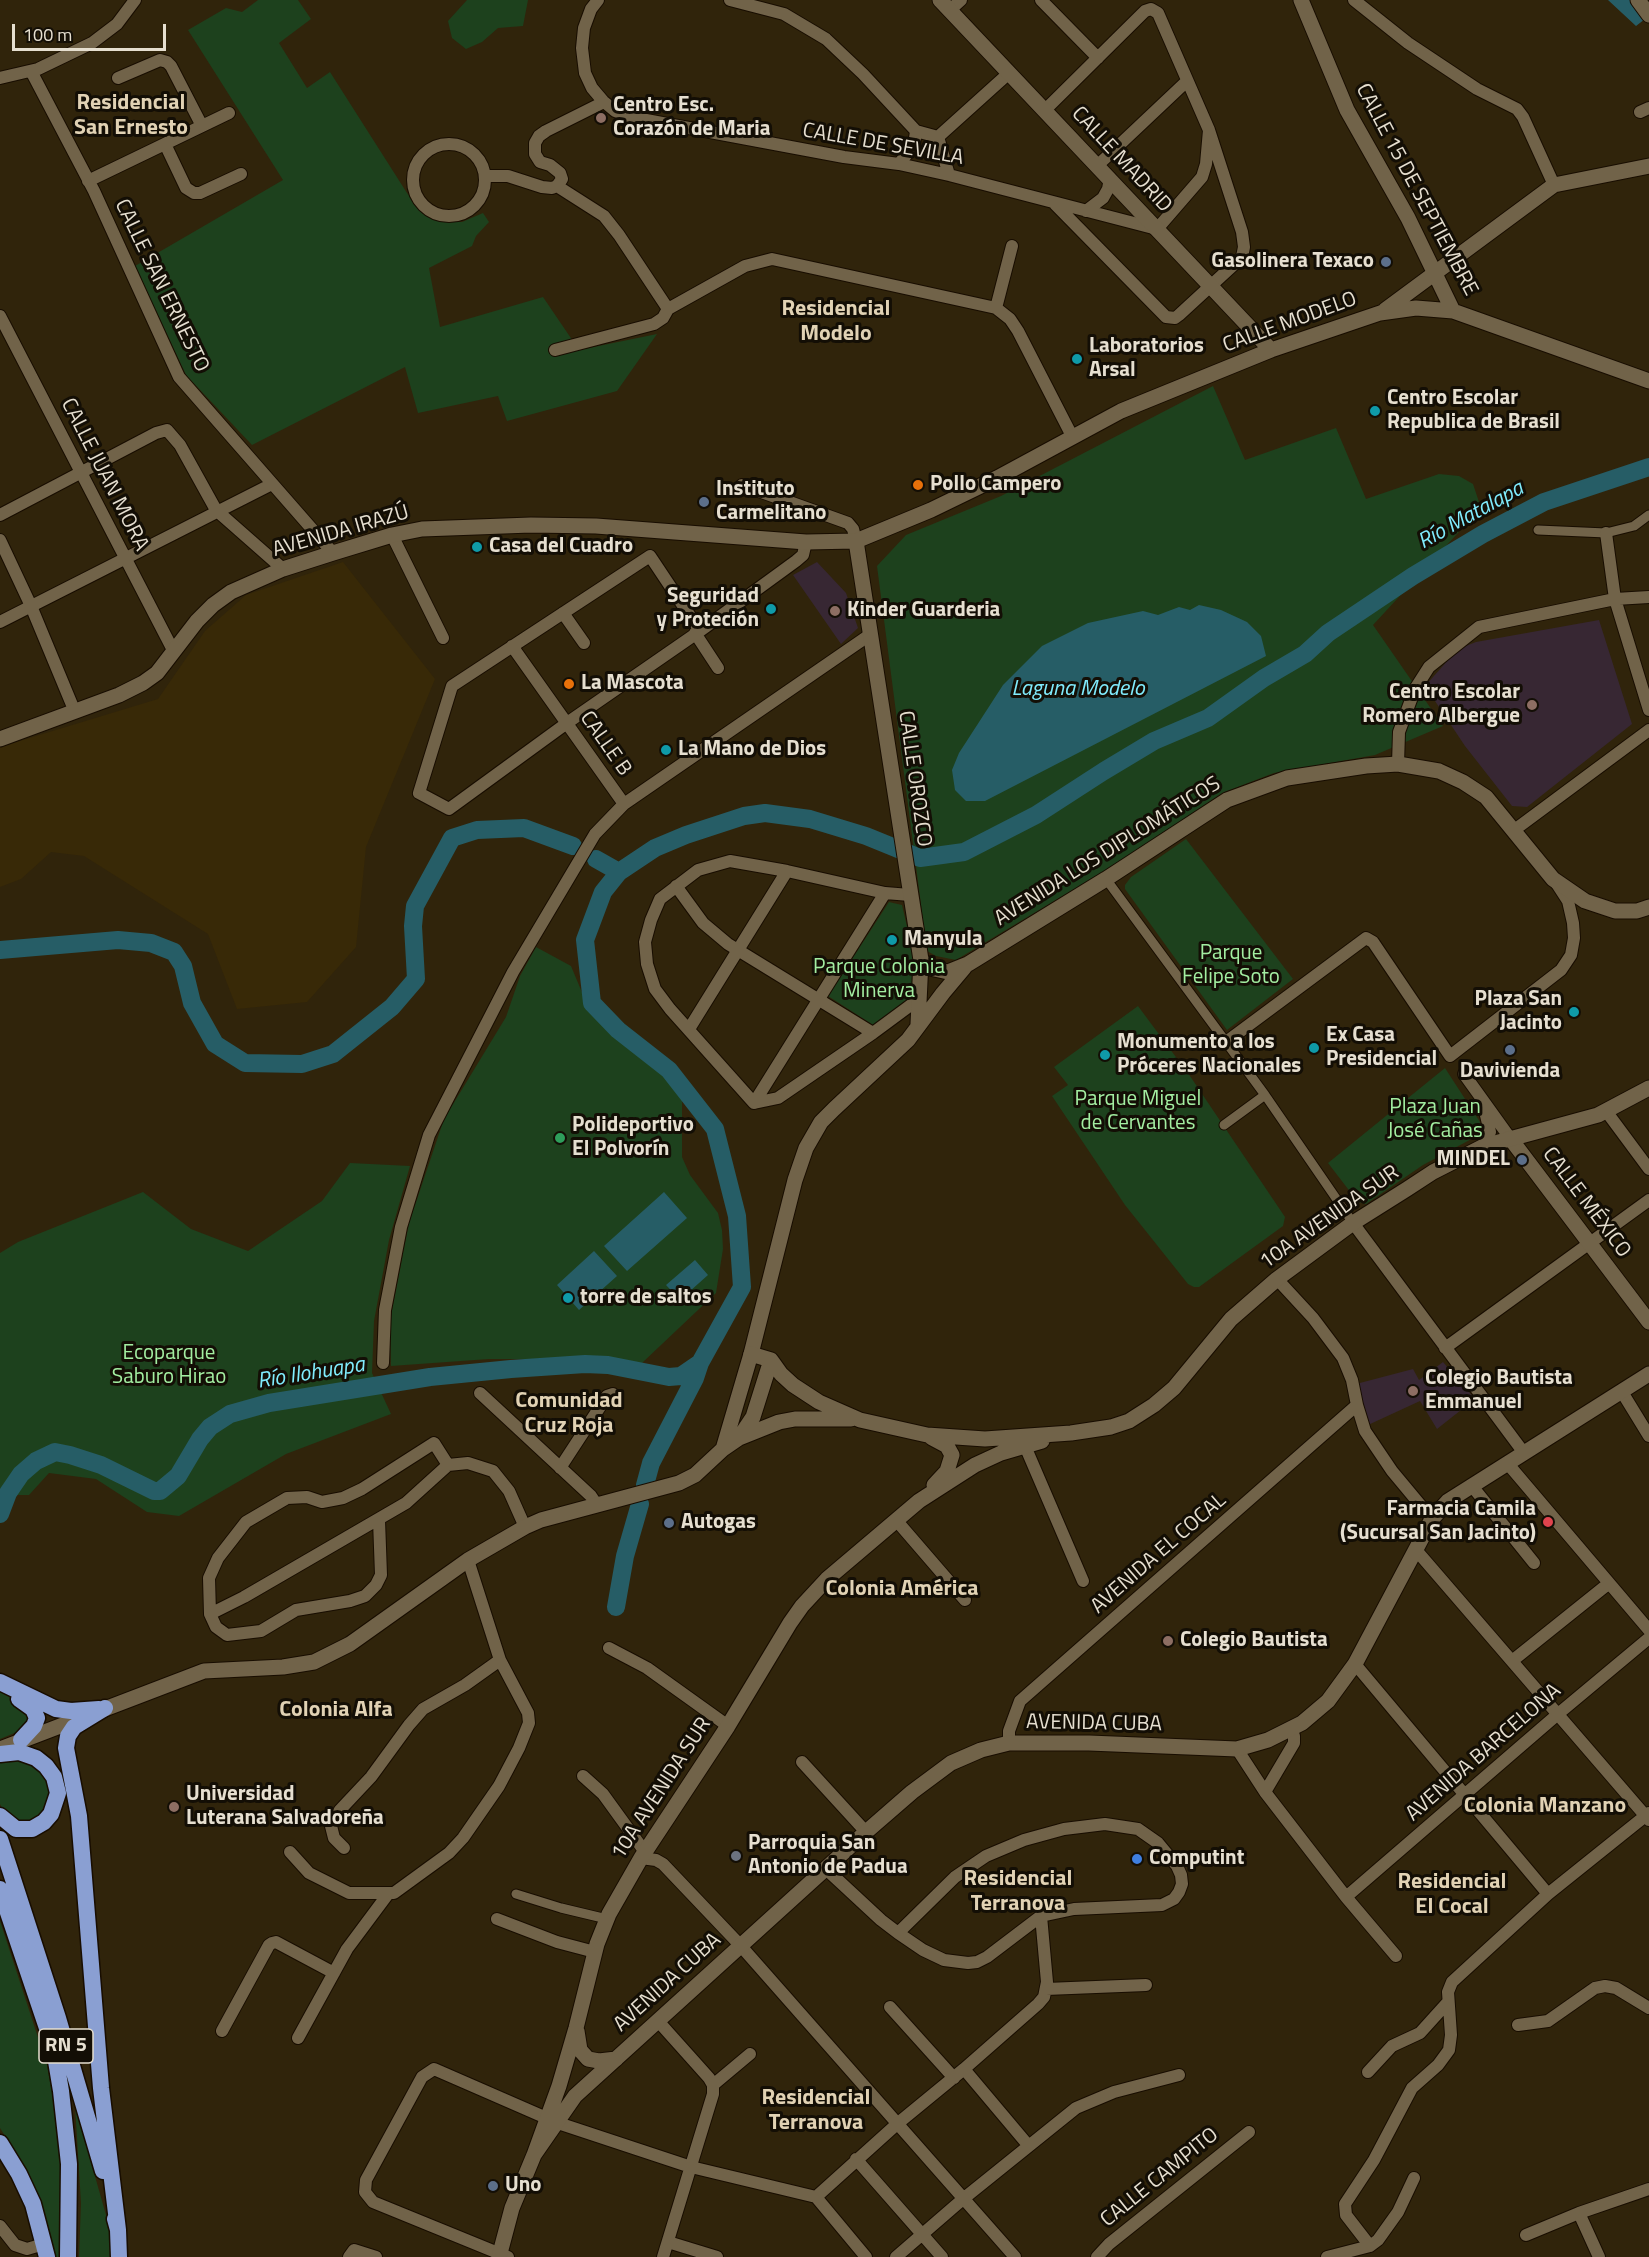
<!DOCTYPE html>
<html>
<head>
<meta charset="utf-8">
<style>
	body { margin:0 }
	#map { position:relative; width:1649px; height:2257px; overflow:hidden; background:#30240b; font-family:"Titillium Web",sans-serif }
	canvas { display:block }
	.scale { position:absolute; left:12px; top:24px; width:154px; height:27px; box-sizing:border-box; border:3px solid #e6dfd0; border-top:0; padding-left:8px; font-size:18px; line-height:21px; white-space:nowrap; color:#e6dfd0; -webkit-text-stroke:4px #130e05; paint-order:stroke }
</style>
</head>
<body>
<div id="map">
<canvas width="1649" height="2257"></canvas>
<div class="scale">100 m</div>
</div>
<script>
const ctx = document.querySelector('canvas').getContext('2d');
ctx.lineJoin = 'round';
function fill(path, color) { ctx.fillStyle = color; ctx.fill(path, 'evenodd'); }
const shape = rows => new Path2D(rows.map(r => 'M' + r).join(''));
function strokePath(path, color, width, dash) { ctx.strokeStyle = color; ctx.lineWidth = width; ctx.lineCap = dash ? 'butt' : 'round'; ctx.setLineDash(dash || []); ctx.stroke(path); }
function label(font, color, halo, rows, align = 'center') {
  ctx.font = font + ' "Titillium Web",sans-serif'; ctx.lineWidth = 6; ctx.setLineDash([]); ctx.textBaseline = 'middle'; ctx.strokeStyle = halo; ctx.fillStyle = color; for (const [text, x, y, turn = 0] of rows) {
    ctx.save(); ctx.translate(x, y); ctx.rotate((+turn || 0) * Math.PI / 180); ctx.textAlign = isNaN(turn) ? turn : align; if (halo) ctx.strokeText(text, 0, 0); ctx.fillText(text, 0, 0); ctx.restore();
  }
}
const built = shape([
	[343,562,435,679,366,847,356,947,307,1002,237,1009,208,934,84,856,51,852,21,879,0,887,0,747,158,699,205,631,246,595]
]);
const education = shape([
	[817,562,846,593,858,628,841,644,793,575],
	[1599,620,1632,724,1527,807,1512,806,1465,746,1425,686,1458,649,1476,642],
	[1443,1362,1475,1399,1437,1429,1420,1401,1368,1425,1356,1384,1413,1369,1419,1380]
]);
const green = shape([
	[258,0,298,0,311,19,279,43,307,88,330,72,407,193,422,213,441,221,462,222,483,213,489,222,476,236,472,246,429,268,440,327,543,297,579,350,657,334,617,391,507,421,498,396,418,413,405,367,252,445,186,375,135,266,283,180,188,30,226,8,242,12],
	[467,0,528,0,523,26,498,28,482,42,466,49,452,38,448,21],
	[1213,386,1245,460,1336,428,1366,499,1439,474,1459,476,1473,484,1481,508,1373,625,1443,726,1375,755,1274,773,1222,793,1127,857,956,960,936,956,927,951,877,566,906,535,1001,496],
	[1186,839,1293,979,1227,1030,1125,889,1125,885,1131,877],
	[889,902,902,905,915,961,915,972,912,994,907,1002,873,1025,828,996],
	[536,947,571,966,586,1002,623,1041,665,1073,682,1094,682,1157,690,1175,718,1213,722,1230,723,1249,716,1293,642,1363,563,1359,489,1359,391,1366,390,1321,409,1223,444,1119,506,1017,520,976],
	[1138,1006,1190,1076,1285,1217,1283,1226,1199,1287,1194,1287,1188,1284,1125,1205,1052,1096,1068,1085,1054,1067],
	[1445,1068,1480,1122,1481,1128,1479,1135,1423,1165,1366,1204,1358,1202,1328,1163],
	[350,1163,410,1166,389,1240,374,1321,372,1373,391,1414,286,1454,179,1516,147,1512,96,1479,49,1473,29,1495,0,1495,0,1253,18,1242,143,1192,191,1229,248,1251,322,1201],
	[0,1692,20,1703,29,1718,24,1729,0,1739],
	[8,1758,27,1761,41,1771,50,1787,49,1811,24,1825,3,1810,0,1804,0,1760],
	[0,1921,47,2065,52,2093,61,2157,63,2257,52,2257,18,2157,0,2128],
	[75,2106,110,2229,112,2257,79,2257,81,2203]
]);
const water = shape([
	[1608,0,1631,0,1645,19,1636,26],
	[1199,605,1221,610,1247,622,1261,636,1266,656,985,801,966,801,955,790,952,770,959,753,1003,685,1042,646,1088,623,1143,611,1158,615,1179,607,1190,610],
	[664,1192,687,1218,627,1271,604,1246],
	[594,1251,617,1276,579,1310,557,1285],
	[695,1260,708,1275,680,1300,666,1285]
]);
const river = shape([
	[596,859,619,872],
	[0,950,118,940,151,943,174,952,183,966,192,1003,215,1044,245,1063,302,1064,333,1054,392,1007,416,979,413,926,415,906,452,838,477,830,524,828,573,846],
	[645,1485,651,1463,695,1378,700,1363,742,1287,737,1216,715,1129,669,1070,618,1030,592,1003,585,940,603,892,619,872,655,848,686,835,744,816,765,813,810,819,866,836,920,858,964,852,1036,815,1104,771,1154,741,1208,718,1264,678,1305,654,1328,633,1413,576,1483,534,1544,502,1649,467],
	[0,1514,8,1493,21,1474,36,1461,55,1452,70,1455,101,1465,154,1491,160,1491,178,1476,200,1439,210,1427,230,1414,269,1403,430,1377,511,1369,585,1364,608,1365,669,1377,681,1376,700,1363],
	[616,1607,625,1556,640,1504]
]);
const pedestrian = shape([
	[1538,530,1606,533,1634,526,1649,515],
	[1106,879,1265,1095,1353,1223],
	[1224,1125,1265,1095],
	[516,1894,561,1908,607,1919]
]);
const minor = shape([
	[598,0,591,9,584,28,582,48,585,73,592,88,603,101,615,111,630,117,844,157,899,164,949,175,1157,229,1202,177,1206,164,1209,130],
	[730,0,784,14,826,39,863,74,916,131,914,145,899,164],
	[1041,0,1098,58],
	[1354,0,1408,43,1477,89,1517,109,1523,117,1554,185],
	[950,10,961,0],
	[31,71,94,191,179,377,333,553],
	[0,78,38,69,92,43,117,24,135,0],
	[118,78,160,60,167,62,171,66,202,126],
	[1045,110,1145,11,1151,9,1158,13,1209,130,1242,232,1244,247,1242,257,1179,315,1175,318,1166,317,1055,204],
	[1640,112,1649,108],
	[916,131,938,137,1009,73],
	[938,137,949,175],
	'413 180a36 36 0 1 1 72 0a36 36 0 1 1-72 0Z',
	[165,144,186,188,194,193,200,193,241,174],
	[1098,165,1187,81],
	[486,176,508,176,542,187,552,188,557,186,562,179,560,173,550,165,540,162,535,154,535,143,539,136,546,131,604,102],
	[88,181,229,113],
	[1086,211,1103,198,1108,189,1110,178],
	[996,308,1012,246],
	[668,309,745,266,772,259,996,308,1010,319,1018,331,1073,438],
	[0,316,174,652],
	[555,350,654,324,663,318,668,309,619,235,604,216,557,186],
	[742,485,848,523,853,529,856,541],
	[0,515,156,433,167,430,180,445,216,510,283,569],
	[1606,533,1615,599,1649,710],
	[392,535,443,638],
	[0,540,31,606,75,712],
	[563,613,584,643],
	[0,622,272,484],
	[700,631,650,556,452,686,419,793,449,809,567,723,700,631,796,561,803,555,806,542],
	[695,633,718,668],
	[512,646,624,804],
	[1398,764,1399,732,1415,689,1429,667,1479,627,1615,599,1649,597],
	[1513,831,1649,730],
	[676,886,703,923,728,944,873,1033,919,999],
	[689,1029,787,871],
	[1226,1042,1366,938,1373,942,1450,1056,1561,970,1571,955,1574,938,1573,923,1568,901,1557,884],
	[1464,1074,1510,1138],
	[754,1103,670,1009,655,989,647,964,645,942,651,920,660,899,698,870,730,861,787,871,885,893,910,895],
	[754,1103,885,893],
	[754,1103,778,1098,873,1033],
	[1606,1111,1649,1169],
	[1484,1146,1490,1132,1485,1111],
	[1353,1223,1524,1453],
	[1277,1279,1313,1318,1343,1358,1352,1380,1357,1405,1365,1431,1392,1471,1432,1519],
	[1445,1348,1649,1200],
	[383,1363,385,1310,401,1227,429,1135,513,972,595,834,624,804,871,634],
	[1622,1392,1649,1436],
	[480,1393,591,1496,597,1505],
	[1025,1446,1083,1581],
	[1508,1464,1649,1630],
	[560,1468,607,1396,613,1394],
	[1472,1486,1534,1563],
	[379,1520,381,1575,376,1585,365,1596,350,1601,296,1610,261,1631,227,1635,216,1627,210,1614,209,1578,218,1558,246,1522,287,1498,307,1497,322,1502,343,1498,362,1489,434,1443,448,1465],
	[896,1520,965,1600],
	[1416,1550,1649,1820],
	[210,1614,244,1597,406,1503,448,1465,468,1463,493,1471,509,1491,525,1527],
	[609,1648,647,1668,728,1726],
	[1512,1661,1608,1584],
	[1355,1664,1548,1894],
	[1009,1743,1009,1731,1020,1701,1357,1405],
	[1237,1749,1265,1792,1346,1897,1396,1956],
	[802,1762,866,1832],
	[583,1776,603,1794,645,1852],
	[1265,1792,1294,1743,1294,1736,1291,1729],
	[344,1848,334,1838,331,1826,340,1810,371,1777,409,1725,423,1709,465,1685,500,1660],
	[290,1852,309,1873,349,1893,394,1893,449,1853,463,1838,499,1786,519,1748,529,1723,528,1713,500,1660,468,1560],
	[641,1858,656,1860,663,1864,740,1945,1015,2257],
	[826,1869,881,1920,898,1933,923,1950,944,1960,968,1963,977,1962,987,1957,1041,1916,1074,1909,1162,1905,1174,1899,1179,1892,1182,1884,1181,1875,1177,1866,1158,1843,1138,1829,1105,1824,1064,1829,1024,1840,986,1856,955,1877,898,1933],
	[1346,1897,1558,1714,1649,1638],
	[497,1919,557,1942,595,1952],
	[1046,1989,1146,1985],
	[890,2007,954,2078],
	[658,2021,709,2078,713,2085,713,2094,663,2257],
	[1518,2025,1548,2021,1595,1988,1605,1986,1616,1988,1649,2008],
	[222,2031,269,1945,272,1943,276,1942,334,1973],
	[298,2038,347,1949,388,1894],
	[964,2069,1028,2145],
	[1368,2072,1392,2046,1420,2033,1448,2002],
	[713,2085,750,2054],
	[856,2159,942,2257],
	[816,2197,897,2124,964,2069,1038,2004,1044,1997,1047,1982,1041,1916],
	[816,2197,866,2257],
	[1579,2213,1599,2257],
	[0,2226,15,2245,27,2249,44,2244],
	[1526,2235,1579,2213,1649,2189],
	[668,2242,717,2257],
	[1370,2246,1346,2215,1345,2204,1374,2160,1412,2088,1438,2065,1449,2050,1451,2035,1448,1992,1452,1982,1548,1894,1649,1813],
	[349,2257,354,2250,376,2257],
	[508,2257,373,2202,365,2192,366,2180,422,2077,434,2069,558,2123,691,2167,816,2197],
	[896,2257,963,2199,1076,2108,1114,2092,1179,2075],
	[1097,2257,1109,2244,1249,2132],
	[1327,2257,1370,2246,1378,2240,1398,2212,1414,2178]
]);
const tertiary = shape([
	[940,0,1271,350],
	[1301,0,1347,110,1408,218,1453,311],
	[1638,0,1649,15],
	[1385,310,1554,185,1649,166],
	[856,541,921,960,918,1024],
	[0,739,119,695,143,683,157,673,197,621,213,605,231,592,283,569,333,553,392,535,422,529,531,525,596,526,806,542,856,541,931,510,997,478,1121,411,1271,350,1380,313,1416,308,1453,311,1649,381],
	[921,960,930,968,948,972,968,964,1106,879,1227,800,1287,778,1366,766,1398,764,1439,771,1463,782,1486,797,1553,879,1585,901,1615,911,1637,911,1649,907],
	[1510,1138,1649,1322],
	[751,1354,795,1180,806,1148,821,1122,834,1109,908,1040,943,993,964,968]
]);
const secondary = shape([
	[739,1438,753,1417,771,1360],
	[932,1438,947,1446,952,1455,947,1471,934,1485],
	[723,1449,751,1354,771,1360,781,1374,793,1385,819,1402,860,1420,927,1435,985,1439,1071,1433,1111,1427,1129,1421,1154,1405,1174,1388,1231,1319,1277,1279,1353,1223,1407,1189,1433,1172,1484,1146,1598,1115,1649,1088],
	[0,1749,204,1671,283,1667,314,1662,350,1644,468,1560,525,1527,541,1520,679,1483,695,1475,723,1449,739,1438,779,1422,795,1419,851,1419],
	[577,2031,580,2050,588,2059,599,2061,616,2059],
	[534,2155,575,2096,866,1832,912,1792,951,1763,981,1750,1009,1743,1089,1743,1237,1749,1268,1740,1302,1723,1328,1701,1355,1664,1432,1519,1448,1501,1649,1374],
	[499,2257,512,2208,534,2155,559,2086,576,2028,597,1944,609,1914,641,1858,728,1726,790,1623,802,1606,827,1579,919,1501,975,1465,1001,1453,1042,1441]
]);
const trunk = shape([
	[0,1682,56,1709,71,1711,99,1709],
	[19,1699,33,1709,37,1718,34,1726,21,1740],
	[105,1708,74,1727,68,1736,66,1748,79,1816,101,2088,118,2230],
	[0,1754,19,1752,36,1758,46,1766,54,1777,58,1793,51,1814,44,1822,32,1829,16,1829,0,1816],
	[0,1839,58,2018,103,2171],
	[0,1889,54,2049,61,2091,69,2164,68,2257],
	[0,2143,19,2174,33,2204,47,2257],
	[115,2219,118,2230,119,2257]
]);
const markers = [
	[601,118,6,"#8d6e63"],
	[1386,262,6,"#5c6f8a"],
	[1077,359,6,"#0f9aa8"],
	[1375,411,6,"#0f9aa8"],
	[918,485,6,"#e8710a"],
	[704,502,6,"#5c6f8a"],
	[477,547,6,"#0f9aa8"],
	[771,609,6,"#0f9aa8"],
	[835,611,6,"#8d6e63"],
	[569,684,6,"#e8710a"],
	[1532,705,6,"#8d6e63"],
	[666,750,6,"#0f9aa8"],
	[892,940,6,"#0f9aa8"],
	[1574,1012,6,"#0f9aa8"],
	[1314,1048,6,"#0f9aa8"],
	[1510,1050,6,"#5c6f8a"],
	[1105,1055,6,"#0f9aa8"],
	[560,1138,6,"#2e9e5b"],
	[1522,1160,6,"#5c6f8a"],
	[568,1298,6,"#0f9aa8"],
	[1413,1391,6,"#8d6e63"],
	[1548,1522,6,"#e0444e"],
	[669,1523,6,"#5c6f8a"],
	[1168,1641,6,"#8d6e63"],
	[174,1807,6,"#8d6e63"],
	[736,1856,6,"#6b7280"],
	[1137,1859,6,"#3f7fe0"],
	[493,2186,6,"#5c6f8a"]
];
const shields = [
	[66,2046,54]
];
const shieldNames = [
	["RN 5",66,2046]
];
const poiNames = [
	["Centro Esc.",613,106],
	["Corazón de Maria",613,130],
	["Gasolinera Texaco",1374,262,"right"],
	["Laboratorios",1089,347],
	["Arsal",1089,371],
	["Centro Escolar",1387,399],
	["Republica de Brasil",1387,423],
	["Pollo Campero",930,485],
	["Instituto",716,490],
	["Carmelitano",716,514],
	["Casa del Cuadro",489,547],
	["Seguridad",759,597,"right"],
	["y Proteción",759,621,"right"],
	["Kinder Guarderia",847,611],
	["La Mascota",581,684],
	["Centro Escolar",1520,693,"right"],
	["Romero Albergue",1520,717,"right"],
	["La Mano de Dios",678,750],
	["Manyula",904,940],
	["Plaza San",1562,1000,"right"],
	["Jacinto",1562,1024,"right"],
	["Ex Casa",1326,1036],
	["Presidencial",1326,1060],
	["Monumento a los",1117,1043],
	["Próceres Nacionales",1117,1067],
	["Davivienda",1510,1072,"center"],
	["Polideportivo",572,1126],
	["El Polvorín",572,1150],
	["MINDEL",1510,1160,"right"],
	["torre de saltos",580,1298],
	["Colegio Bautista",1425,1379],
	["Emmanuel",1425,1403],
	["Farmacia Camila",1536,1510,"right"],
	["(Sucursal San Jacinto)",1536,1534,"right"],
	["Autogas",681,1523],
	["Colegio Bautista",1180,1641],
	["Universidad",186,1795],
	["Luterana Salvadoreña",186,1819],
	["Parroquia San",748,1844],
	["Antonio de Padua",748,1868],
	["Computint",1149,1859],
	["Uno",505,2186]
];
const streetNames = [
	["CALLE DE SEVILLA",883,145,10],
	["CALLE MADRID",1121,160,47],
	["CALLE 15 DE SEPTIEMBRE",1416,190,62],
	["CALLE SAN ERNESTO",161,286,64],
	["CALLE MODELO",1290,323,-20],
	["CALLE JUAN MORA",104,475,63],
	["AVENIDA IRAZÚ",341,532,-16],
	["CALLE B",605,744,55],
	["CALLE OROZCO",914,779,82],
	["AVENIDA LOS DIPLOMÁTICOS",1108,852,-32],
	["CALLE MÉXICO",1586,1203,53],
	["10A AVENIDA SUR",1330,1218,-35],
	["AVENIDA EL COCAL",1159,1554,-41],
	["AVENIDA CUBA",1094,1724,1],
	["AVENIDA BARCELONA",1484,1753,-41],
	["10A AVENIDA SUR",662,1789,-57],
	["AVENIDA CUBA",668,1983,-42],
	["CALLE CAMPITO",1160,2178,-39]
];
const parkNames = [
	["Parque",1231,954],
	["Felipe Soto",1231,978],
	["Parque Colonia",879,968],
	["Minerva",879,992],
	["Parque Miguel",1138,1100],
	["de Cervantes",1138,1124],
	["Plaza Juan",1435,1108],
	["José Cañas",1435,1132],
	["Ecoparque",169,1354],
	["Saburo Hirao",169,1378]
];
const neighbourhoodNames = [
	["Residencial",131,104],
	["San Ernesto",131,129],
	["Residencial",836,310],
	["Modelo",836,335],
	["Comunidad",569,1402],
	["Cruz Roja",569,1427],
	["Colonia América",902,1590],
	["Colonia Alfa",336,1711],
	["Colonia Manzano",1545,1807],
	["Residencial",1018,1880],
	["Terranova",1018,1905],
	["Residencial",1452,1883],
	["El Cocal",1452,1908],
	["Residencial",816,2099],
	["Terranova",816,2124]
];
const waterNames = [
	["Río Matalapa",1471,516,-29],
	["Laguna Modelo",1078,690],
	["Río Ilohuapa",311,1374,-9]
];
fill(built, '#382907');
fill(education, '#372733');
fill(green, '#1d411d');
fill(water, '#265d66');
strokePath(river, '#265d66', 18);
strokePath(pedestrian, '#180d00', 11);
strokePath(minor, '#180d00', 14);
strokePath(tertiary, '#180d00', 17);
strokePath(secondary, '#180d00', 17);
strokePath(trunk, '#180d00', 19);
strokePath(pedestrian, '#716349', 9);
strokePath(minor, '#716349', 12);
strokePath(tertiary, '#716349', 15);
strokePath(secondary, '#716349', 15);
strokePath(trunk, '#8a9fd2', 16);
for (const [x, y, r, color] of markers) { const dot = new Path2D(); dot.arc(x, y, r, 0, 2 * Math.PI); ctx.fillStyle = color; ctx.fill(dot); strokePath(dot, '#130e05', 2); }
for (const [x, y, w] of shields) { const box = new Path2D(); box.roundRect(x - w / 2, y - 17, w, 34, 4.5); ctx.fillStyle = '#130e05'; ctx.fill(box); strokePath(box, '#e6dfd0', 1.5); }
label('bold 20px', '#e6dfd0', null, shieldNames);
label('bold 21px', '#e6dfd0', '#130e05', poiNames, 'left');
label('21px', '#e6dfd0', '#130e05', streetNames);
label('21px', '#a3eea1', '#130e05', parkNames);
label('bold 22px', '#e1d2b4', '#130e05', neighbourhoodNames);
label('italic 22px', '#80ecfd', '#130e05', waterNames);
</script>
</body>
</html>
